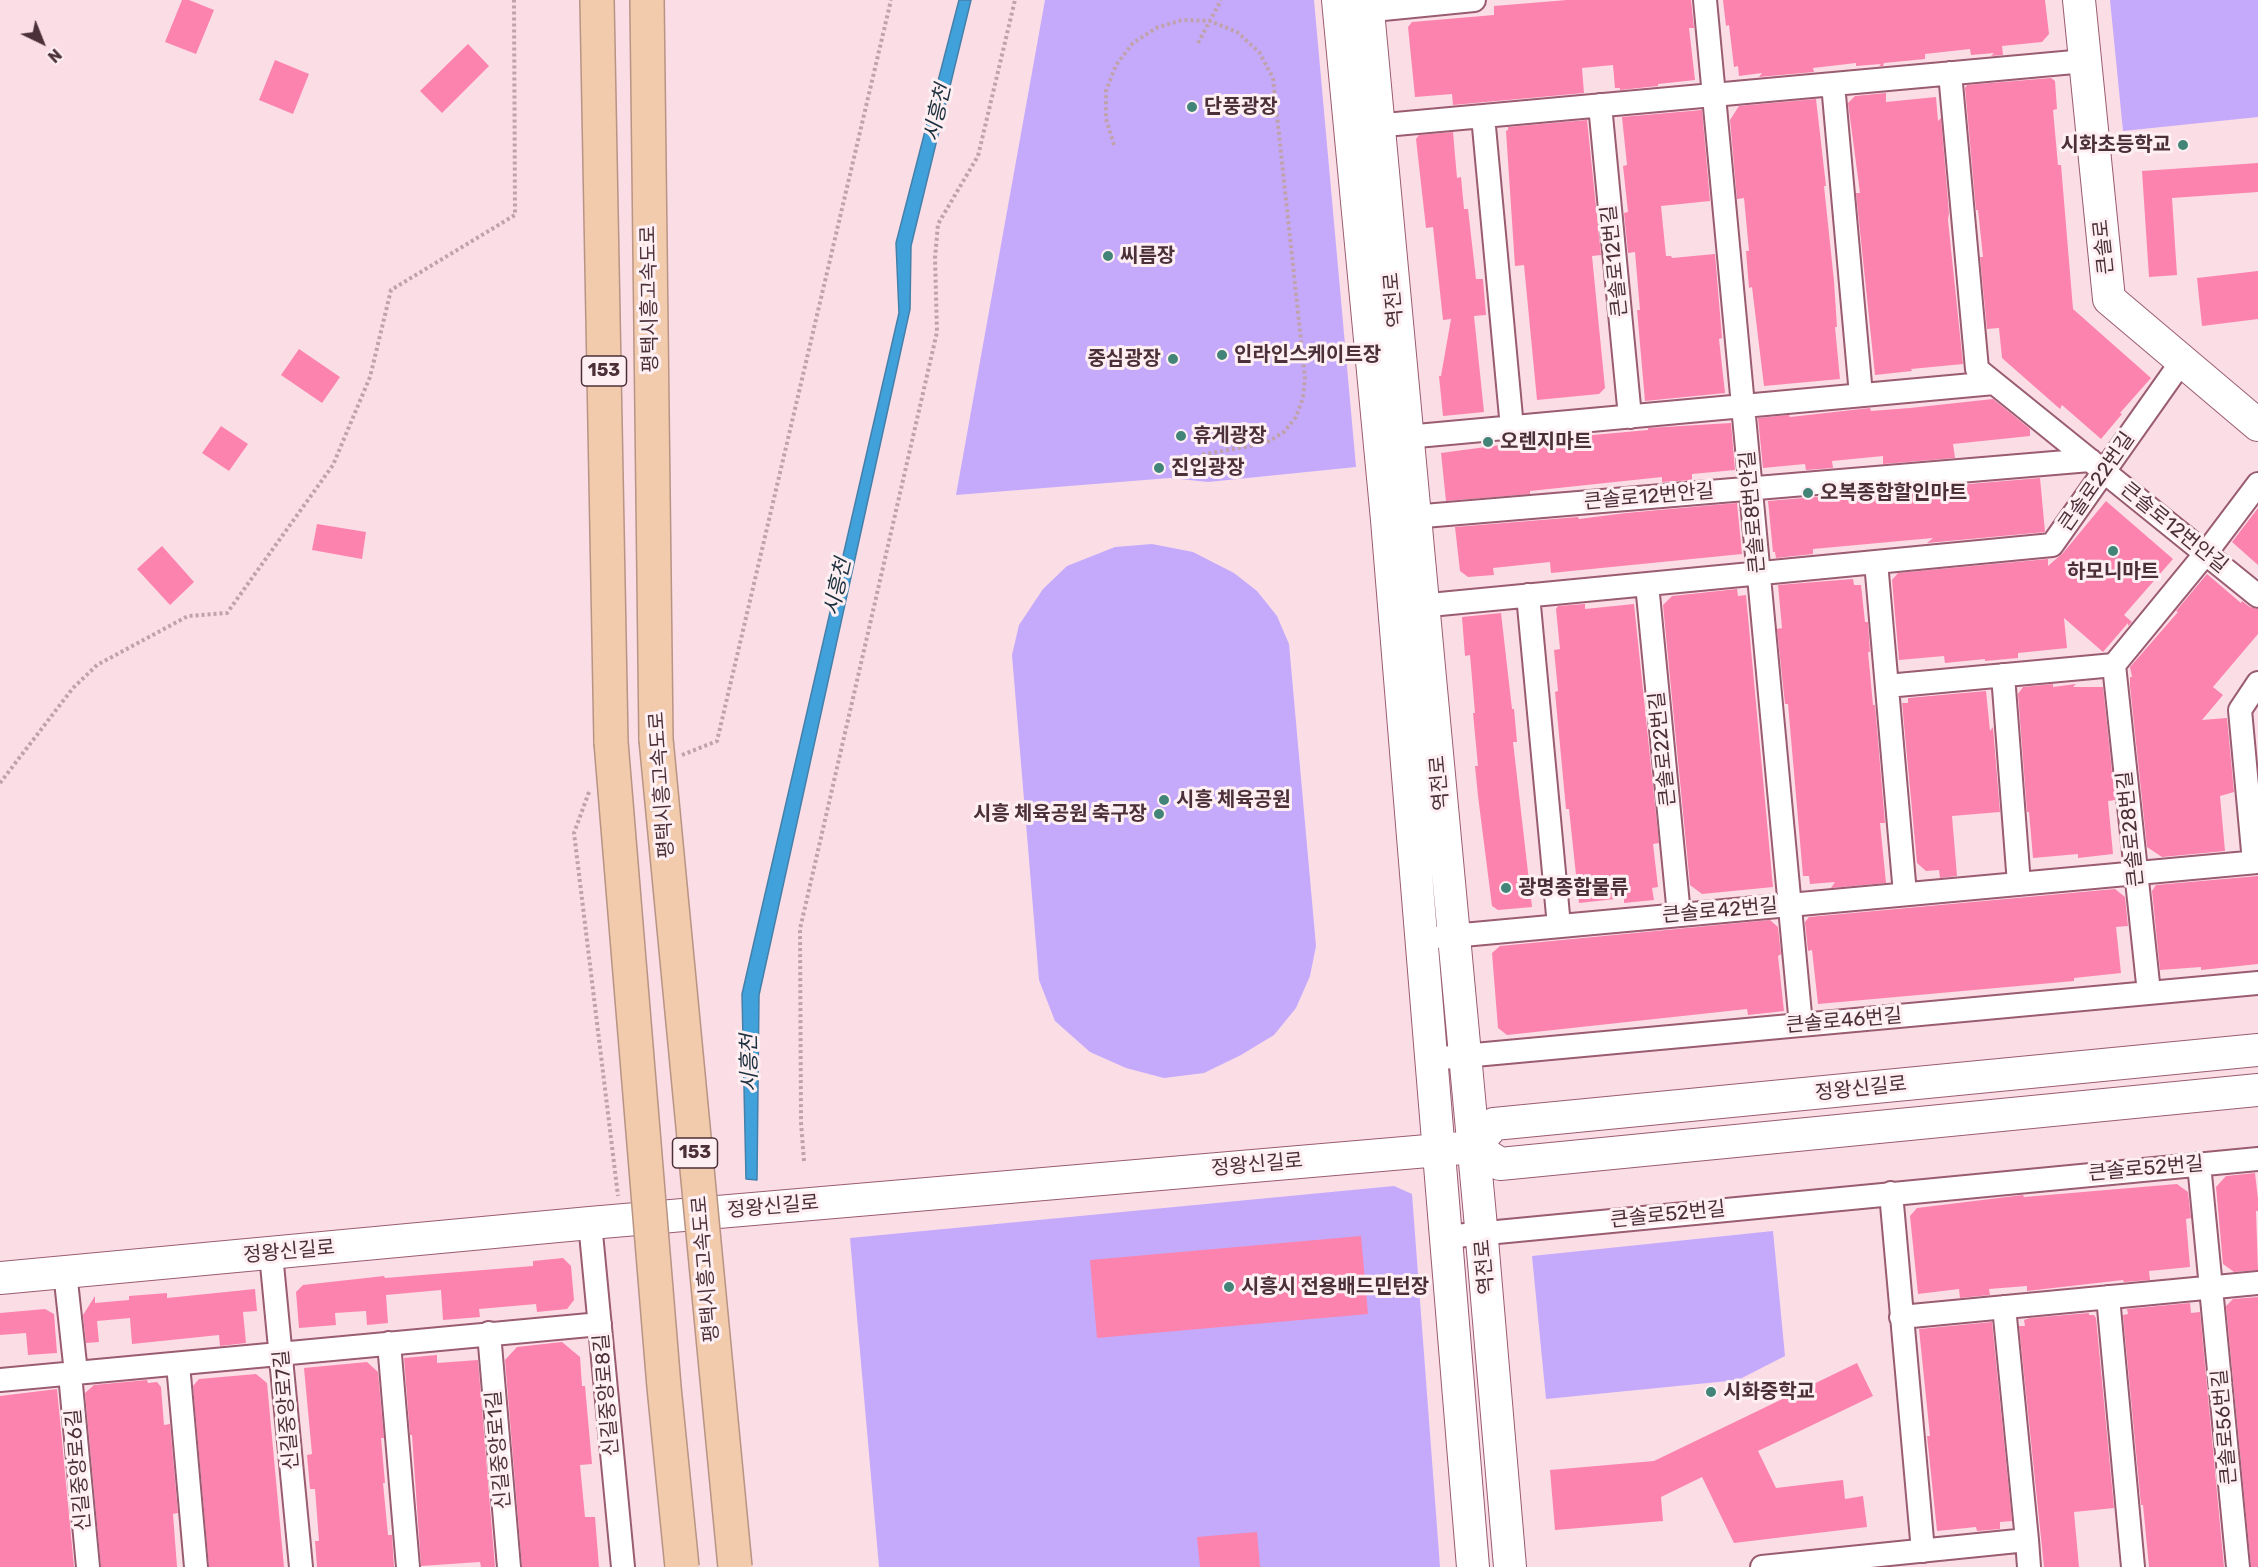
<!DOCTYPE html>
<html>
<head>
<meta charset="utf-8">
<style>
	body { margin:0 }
	#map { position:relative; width:2258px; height:1567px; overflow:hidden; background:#fbdde6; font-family:Rubik,sans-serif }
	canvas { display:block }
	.north { position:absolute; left:12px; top:12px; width:60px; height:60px; -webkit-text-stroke:4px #feeff3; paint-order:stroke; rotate:137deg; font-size:16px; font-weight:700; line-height:24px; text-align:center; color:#4c3039 }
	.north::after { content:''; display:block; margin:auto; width:21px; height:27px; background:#4c3039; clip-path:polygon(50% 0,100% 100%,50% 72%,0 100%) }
</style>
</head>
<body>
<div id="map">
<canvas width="2258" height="1567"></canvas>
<div class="north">N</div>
</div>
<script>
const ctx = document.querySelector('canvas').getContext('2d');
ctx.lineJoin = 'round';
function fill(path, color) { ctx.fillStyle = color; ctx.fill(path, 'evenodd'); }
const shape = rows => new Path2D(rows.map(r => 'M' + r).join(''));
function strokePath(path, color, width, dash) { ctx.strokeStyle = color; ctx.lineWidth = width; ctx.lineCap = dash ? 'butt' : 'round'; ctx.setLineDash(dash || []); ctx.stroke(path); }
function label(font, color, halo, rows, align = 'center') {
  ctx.font = font + ' Rubik,"Noto Sans KR",sans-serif'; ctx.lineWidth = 6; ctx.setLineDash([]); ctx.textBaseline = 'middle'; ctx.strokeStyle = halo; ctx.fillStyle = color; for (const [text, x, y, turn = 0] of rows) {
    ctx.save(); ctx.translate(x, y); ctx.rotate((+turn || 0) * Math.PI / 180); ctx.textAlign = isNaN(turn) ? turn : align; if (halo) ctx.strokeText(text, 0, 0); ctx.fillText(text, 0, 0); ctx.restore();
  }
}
const green = shape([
	[1045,0,1314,0,1356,467,1208,482,1170,478,956,495],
	[2110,0,2258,0,2258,117,2123,131],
	[1152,544,1193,552,1234,573,1257,591,1277,616,1289,644,1316,946,1310,976,1296,1008,1274,1035,1241,1055,1204,1073,1164,1078,1126,1068,1090,1052,1055,1021,1039,980,1012,655,1019,625,1043,589,1067,566,1115,547],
	[1394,1186,1412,1194,1440,1567,879,1567,850,1238],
	[1773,1231,1785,1356,1738,1380,1546,1399,1532,1256]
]);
const water = shape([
	[959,0,971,0,911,246,910,309,759,995,757,1180,746,1179,742,994,899,313,896,243,959,0]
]);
const building = shape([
	[182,0,189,0,214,10,196,54,165,42],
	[1567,0,1691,0,1694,28,1689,28,1695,80,1658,84,1658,86,1620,90,1620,88,1615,88,1613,65,1582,68,1584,93,1453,105,1452,94,1415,97,1408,27,1412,22,1494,15,1494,6],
	[1723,0,2045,0,2049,34,2042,42,2002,46,2003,55,1991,56,1994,53,1971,55,1970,49,1925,54,1925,59,1884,63,1883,66,1879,66,1881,64,1856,66,1856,63,1813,68,1814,72,1759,77,1762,73,1739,76,1738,66,1734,67,1729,25,1726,26],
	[468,44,489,66,442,113,420,91],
	[275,60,309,74,293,114,259,100],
	[2051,78,2055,81,2057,109,2053,110,2058,165,2061,165,2073,309,2151,378,2120,413,2122,414,2101,439,2062,405,2060,409,2002,358,1999,328,1987,329,1980,257,1983,257,1978,210,1976,210,1965,88,1967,85],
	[1886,93,1886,102,1936,97,1938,121,1941,118,1949,213,1948,220,1963,364,1911,369,1912,371,1875,375,1856,193,1860,193,1848,103,1855,96],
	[1816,99,1826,186,1824,186,1834,281,1837,327,1835,327,1840,379,1764,386,1752,287,1749,288,1746,251,1749,251,1744,198,1737,199,1730,120,1739,106],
	[1702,110,1710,201,1661,206,1666,256,1671,256,1672,258,1715,254,1722,338,1719,339,1725,393,1645,401,1637,310,1640,310,1635,252,1628,253,1624,213,1628,212,1623,166,1627,165,1622,117],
	[1587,120,1601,255,1592,256,1605,388,1599,394,1537,400,1524,265,1515,266,1506,131,1508,130,1508,127],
	[1453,132,1457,178,1461,177,1464,209,1468,209,1476,279,1483,279,1486,315,1474,316,1484,412,1443,416,1439,376,1441,376,1451,319,1443,320,1433,227,1426,228,1416,139,1419,135],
	[2258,163,2258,192,2172,198,2177,275,2149,277,2142,171],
	[2258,271,2258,319,2202,326,2197,278],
	[299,349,340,377,322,403,281,375],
	[1993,399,2030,429,2030,436,1953,444,1955,458,1883,464,1883,456,1832,461,1833,468,1806,470,1805,464,1763,468,1758,418,1789,415,1790,417,1870,408,1871,411,1910,408],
	[1731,423,1735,470,1692,474,1692,480,1662,482,1662,477,1530,491,1530,494,1446,501,1441,453,1538,440,1648,430,1648,428],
	[221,426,248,444,229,471,202,453],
	[2040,478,2045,532,1927,543,1933,538,1813,549,1813,554,1776,558,1775,552,1773,552,1768,501],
	[2106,501,2173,559,2124,615,2132,622,2128,626,2128,623,2103,652,2064,618,2067,648,2018,653,2018,658,1985,661,1985,659,1945,663,1944,656,1899,660,1892,580,1898,573,2048,559,2048,566,2063,553],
	[1737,503,1742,554,1551,573,1550,562,1493,568,1494,575,1468,577,1460,571,1455,527,1578,517,1579,519,1626,513],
	[2258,508,2258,565,2232,542],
	[317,524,366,532,362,559,312,550],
	[162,546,194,582,170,605,137,569],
	[2207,574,2241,603,2242,601,2250,607,2258,609,2258,634,2213,687,2223,695,2202,720,2227,718,2234,792,2220,796,2225,851,2162,857,2147,847,2130,686,2130,677,2132,677,2130,667,2178,612,2176,611],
	[1853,579,1854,585,1861,585,1865,622,1868,622,1870,652,1868,652,1873,705,1875,705,1885,823,1880,823,1886,883,1831,888,1835,882,1810,884,1809,876,1803,876,1788,704,1785,704,1777,629,1782,628,1778,585],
	[1737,589,1738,596,1746,595,1773,887,1702,894,1690,885,1663,605,1672,596],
	[1585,604,1585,609,1634,604,1659,843,1653,844,1658,887,1652,888,1654,900,1624,903,1624,898,1579,903,1569,809,1566,809,1555,692,1558,691,1554,650,1560,649,1556,609,1558,606],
	[1501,613,1512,709,1514,709,1517,742,1513,742,1532,907,1498,910,1492,906,1478,796,1475,766,1478,766,1473,713,1475,713,1470,655,1465,656,1462,617],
	[2053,684,2053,687,2076,684,2073,687,2103,687,2115,800,2108,801,2113,854,2078,858,2078,854,2033,858,2029,812,2027,812,2018,694,2023,687],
	[1986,691,1990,731,1993,727,2000,812,1952,816,1957,876,1940,878,1939,870,1926,871,1917,863,1902,703,1908,703,1908,698],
	[2258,876,2258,964,2201,970,2201,967,2160,970,2152,891,2156,885],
	[2115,889,2125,897,2128,926,2116,927,2121,973,2074,978,2074,981,1818,1004,1812,950,1808,951,1805,922,1809,917],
	[1770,920,1778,927,1781,954,1778,956,1784,1011,1748,1015,1747,1009,1507,1035,1498,1028,1492,953,1500,946],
	[2255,1173,2258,1199,2258,1211,2256,1211,2258,1270,2234,1272,2223,1264,2216,1187,2226,1176],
	[2177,1184,2188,1192,2191,1218,2186,1219,2190,1267,2149,1271,2150,1280,2124,1282,2123,1280,2027,1291,2027,1286,1989,1289,1990,1295,1960,1298,1959,1289,1918,1294,1910,1216,1917,1208,2023,1195,2024,1197],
	[1361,1236,1368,1314,1097,1338,1090,1260],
	[563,1258,571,1266,574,1300,567,1309,537,1312,536,1304,479,1309,480,1317,443,1320,441,1290,386,1295,388,1323,367,1325,366,1311,335,1313,336,1325,299,1328,296,1292,303,1285,384,1276,385,1278,533,1266,533,1261],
	[255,1289,257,1311,243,1312,246,1343,220,1346,219,1335,132,1344,130,1318,97,1321,99,1342,86,1343,83,1315,95,1296,95,1303,129,1300,129,1296,167,1293,167,1298],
	[2258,1297,2258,1567,2251,1567,2226,1306,2233,1299],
	[2190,1303,2191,1313,2200,1312,2224,1567,2149,1567,2143,1505,2141,1505,2123,1315,2128,1314,2127,1309],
	[45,1309,54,1314,57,1353,28,1355,26,1333,0,1335,0,1313],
	[2089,1313,2089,1315,2094,1315,2096,1318,2114,1508,2074,1512,2079,1567,2044,1567,2019,1326,2025,1326,2024,1320,2030,1318],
	[1992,1322,2012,1521,2000,1522,2000,1529,1977,1531,1976,1527,1937,1531,1927,1436,1930,1436,1919,1329],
	[562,1342,580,1357,582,1386,585,1386,592,1464,580,1465,585,1517,595,1517,599,1567,522,1567,505,1360,517,1347],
	[437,1355,437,1363,478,1360,495,1567,481,1567,480,1562,421,1566,412,1435,410,1435,404,1358],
	[367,1362,378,1372,384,1438,381,1438,385,1483,383,1483,388,1535,392,1535,394,1567,317,1567,315,1541,319,1541,315,1489,310,1489,307,1455,312,1454,304,1368],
	[1857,1363,1873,1396,1758,1451,1776,1488,1843,1480,1845,1499,1863,1496,1867,1527,1734,1543,1702,1477,1661,1497,1663,1521,1555,1530,1550,1470,1654,1461],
	[256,1374,267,1383,284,1567,209,1567,193,1386,199,1379],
	[147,1380,148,1383,157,1382,161,1387,164,1425,170,1424,178,1513,173,1514,177,1567,101,1567,85,1393,94,1385],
	[57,1389,74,1567,0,1567,0,1396],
	[1257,1532,1260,1567,1200,1567,1197,1537]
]);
const path = shape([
	[1198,43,1221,0],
	[1114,145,1106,119,1106,91,1116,65,1133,43,1156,28,1182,20,1210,21,1237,32,1259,52,1273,78,1305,378,1303,398,1296,417,1284,432,1266,443,1200,455],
	[682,755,717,741,891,0],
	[0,783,73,688,97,665,188,616,227,613,333,465,370,377,391,290,515,215,514,0],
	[589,792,574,833,618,1196],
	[804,1161,801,1123,800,929,937,332,935,258,938,224,978,156,1015,0]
]);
const street = shape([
	[1705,0,1801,1025],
	[1353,12,1474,0],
	[1950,73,1977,369,2258,596],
	[1833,84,1861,395],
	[1600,105,1630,417],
	[1483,116,1512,428],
	[1363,127,2085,61],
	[1395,438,1994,383],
	[1400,518,2090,460],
	[1876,562,1905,894],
	[1647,584,1679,915],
	[1528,595,1559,926],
	[1409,607,2052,545,2182,361],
	[2114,665,2149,993],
	[2003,675,2019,884],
	[1887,686,2114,665,2206,553,2258,484],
	[2254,862,2240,710,2258,683],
	[1441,937,2258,862],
	[1431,1059,2258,983],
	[2199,1164,2238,1567],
	[1891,1193,1923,1551],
	[590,1223,623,1567],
	[1445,1237,2258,1159],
	[271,1254,301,1567],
	[65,1272,76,1373],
	[2108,1297,2133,1567],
	[2004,1307,2027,1540],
	[1901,1317,2258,1283],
	[489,1333,509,1567],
	[389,1343,408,1567],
	[178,1364,196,1567],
	[70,1374,88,1567],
	[0,1380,600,1324],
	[1762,1567,2027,1540,2029,1567]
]);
const secondary = shape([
	[1338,0,1387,520,1473,1567],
	[1367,0,1480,1216,1510,1567],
	[2079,0,2109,299,2258,425],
	[1474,1147,1494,1124,2258,1050],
	[0,1278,590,1223,1474,1147,1500,1164,2258,1090]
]);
const highway = shape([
	[597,0,611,742],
	[647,0,656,739]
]);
const highwayBridge = shape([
	[656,739,735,1567],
	[611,742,664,1387,682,1567]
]);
const markers = [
	[1192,107,6,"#428578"],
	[2183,145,6,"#428578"],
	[1108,256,6,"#428578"],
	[1222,355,6,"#428578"],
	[1173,359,6,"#428578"],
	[1181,436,6,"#428578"],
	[1488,442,6,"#428578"],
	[1159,468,6,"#428578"],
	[1808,493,6,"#428578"],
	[2113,551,6,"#428578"],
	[1164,800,6,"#428578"],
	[1159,814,6,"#428578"],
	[1506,888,6,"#428578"],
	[1229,1287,6,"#428578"],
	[1711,1392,6,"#428578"]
];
const shields = [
	[604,371,45],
	[695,1153,45]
];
const shieldNames = [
	["153",604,371],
	["153",695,1153]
];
const poiNames = [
	["단풍광장",1204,107],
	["시화초등학교",2171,145,"right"],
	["씨름장",1120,256],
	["인라인스케이트장",1234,355],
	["중심광장",1161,359,"right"],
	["휴게광장",1193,436],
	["오렌지마트",1500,442],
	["진입광장",1171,468],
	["오복종합할인마트",1820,493],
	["하모니마트",2113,572,"center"],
	["시흥 체육공원",1176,800],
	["시흥 체육공원 축구장",1147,814,"right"],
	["광명종합물류",1518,888],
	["시흥시 전용배드민턴장",1241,1287],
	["시화중학교",1723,1392]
];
const streetNames = [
	["큰솔로",2104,247,-96],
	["큰솔로12번길",1615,261,-96],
	["평택시흥고속도로",650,299,-91],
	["역전로",1394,300,-95],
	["큰솔로22번길",2097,482,-55],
	["큰솔로12번안길",1649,497,-5],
	["큰솔로8번안길",1753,512,-95],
	["큰솔로12번안길",2174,528,39],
	["큰솔로22번길",1663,749,-96],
	["역전로",1440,783,-95],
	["평택시흥고속도로",662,785,-94],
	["큰솔로28번길",2131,829,-96],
	["큰솔로42번길",1720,911,-5],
	["큰솔로46번길",1844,1021,-5],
	["정왕신길로",1861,1089,-6],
	["정왕신길로",1257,1165,-5],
	["큰솔로52번길",2146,1169,-5],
	["정왕신길로",773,1207,-5],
	["큰솔로52번길",1668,1215,-6],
	["정왕신길로",289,1252,-5],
	["역전로",1485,1267,-95],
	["평택시흥고속도로",706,1269,-95],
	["신길중앙로8길",607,1395,-95],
	["신길중앙로7길",287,1410,-95],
	["큰솔로56번길",2225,1427,-95],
	["신길중앙로1길",499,1450,-95],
	["신길중앙로6길",79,1470,-95]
];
const waterNames = [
	["시흥천",938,113,-77],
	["시흥천",838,587,-77],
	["시흥천",750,1063,-91]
];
fill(green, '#c5aafc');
fill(water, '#41a2db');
strokePath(water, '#4480aa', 1.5);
fill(building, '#fc83ae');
strokePath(street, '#995c70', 26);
strokePath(secondary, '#995c70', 34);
strokePath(highway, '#b89484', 36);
strokePath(path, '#c0a2ab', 4, [3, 3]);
strokePath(street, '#fff', 22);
strokePath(secondary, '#fff', 32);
strokePath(highway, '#f2caac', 33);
strokePath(highwayBridge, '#b89484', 36, []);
strokePath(highwayBridge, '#f2caac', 33);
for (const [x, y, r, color] of markers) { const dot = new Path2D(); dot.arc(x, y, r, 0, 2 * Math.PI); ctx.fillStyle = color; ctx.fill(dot); strokePath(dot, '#feeff3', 2); }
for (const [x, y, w] of shields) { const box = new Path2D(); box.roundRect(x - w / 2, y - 15, w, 30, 4.5); ctx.fillStyle = '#feeff3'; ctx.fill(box); strokePath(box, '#4c3039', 1.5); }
label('bold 18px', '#4c3039', null, shieldNames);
label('bold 20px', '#4c3039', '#feeff3', poiNames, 'left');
label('20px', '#4c3039', '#feeff3', streetNames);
label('italic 21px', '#1b2f3d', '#feeff3', waterNames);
</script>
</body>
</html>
